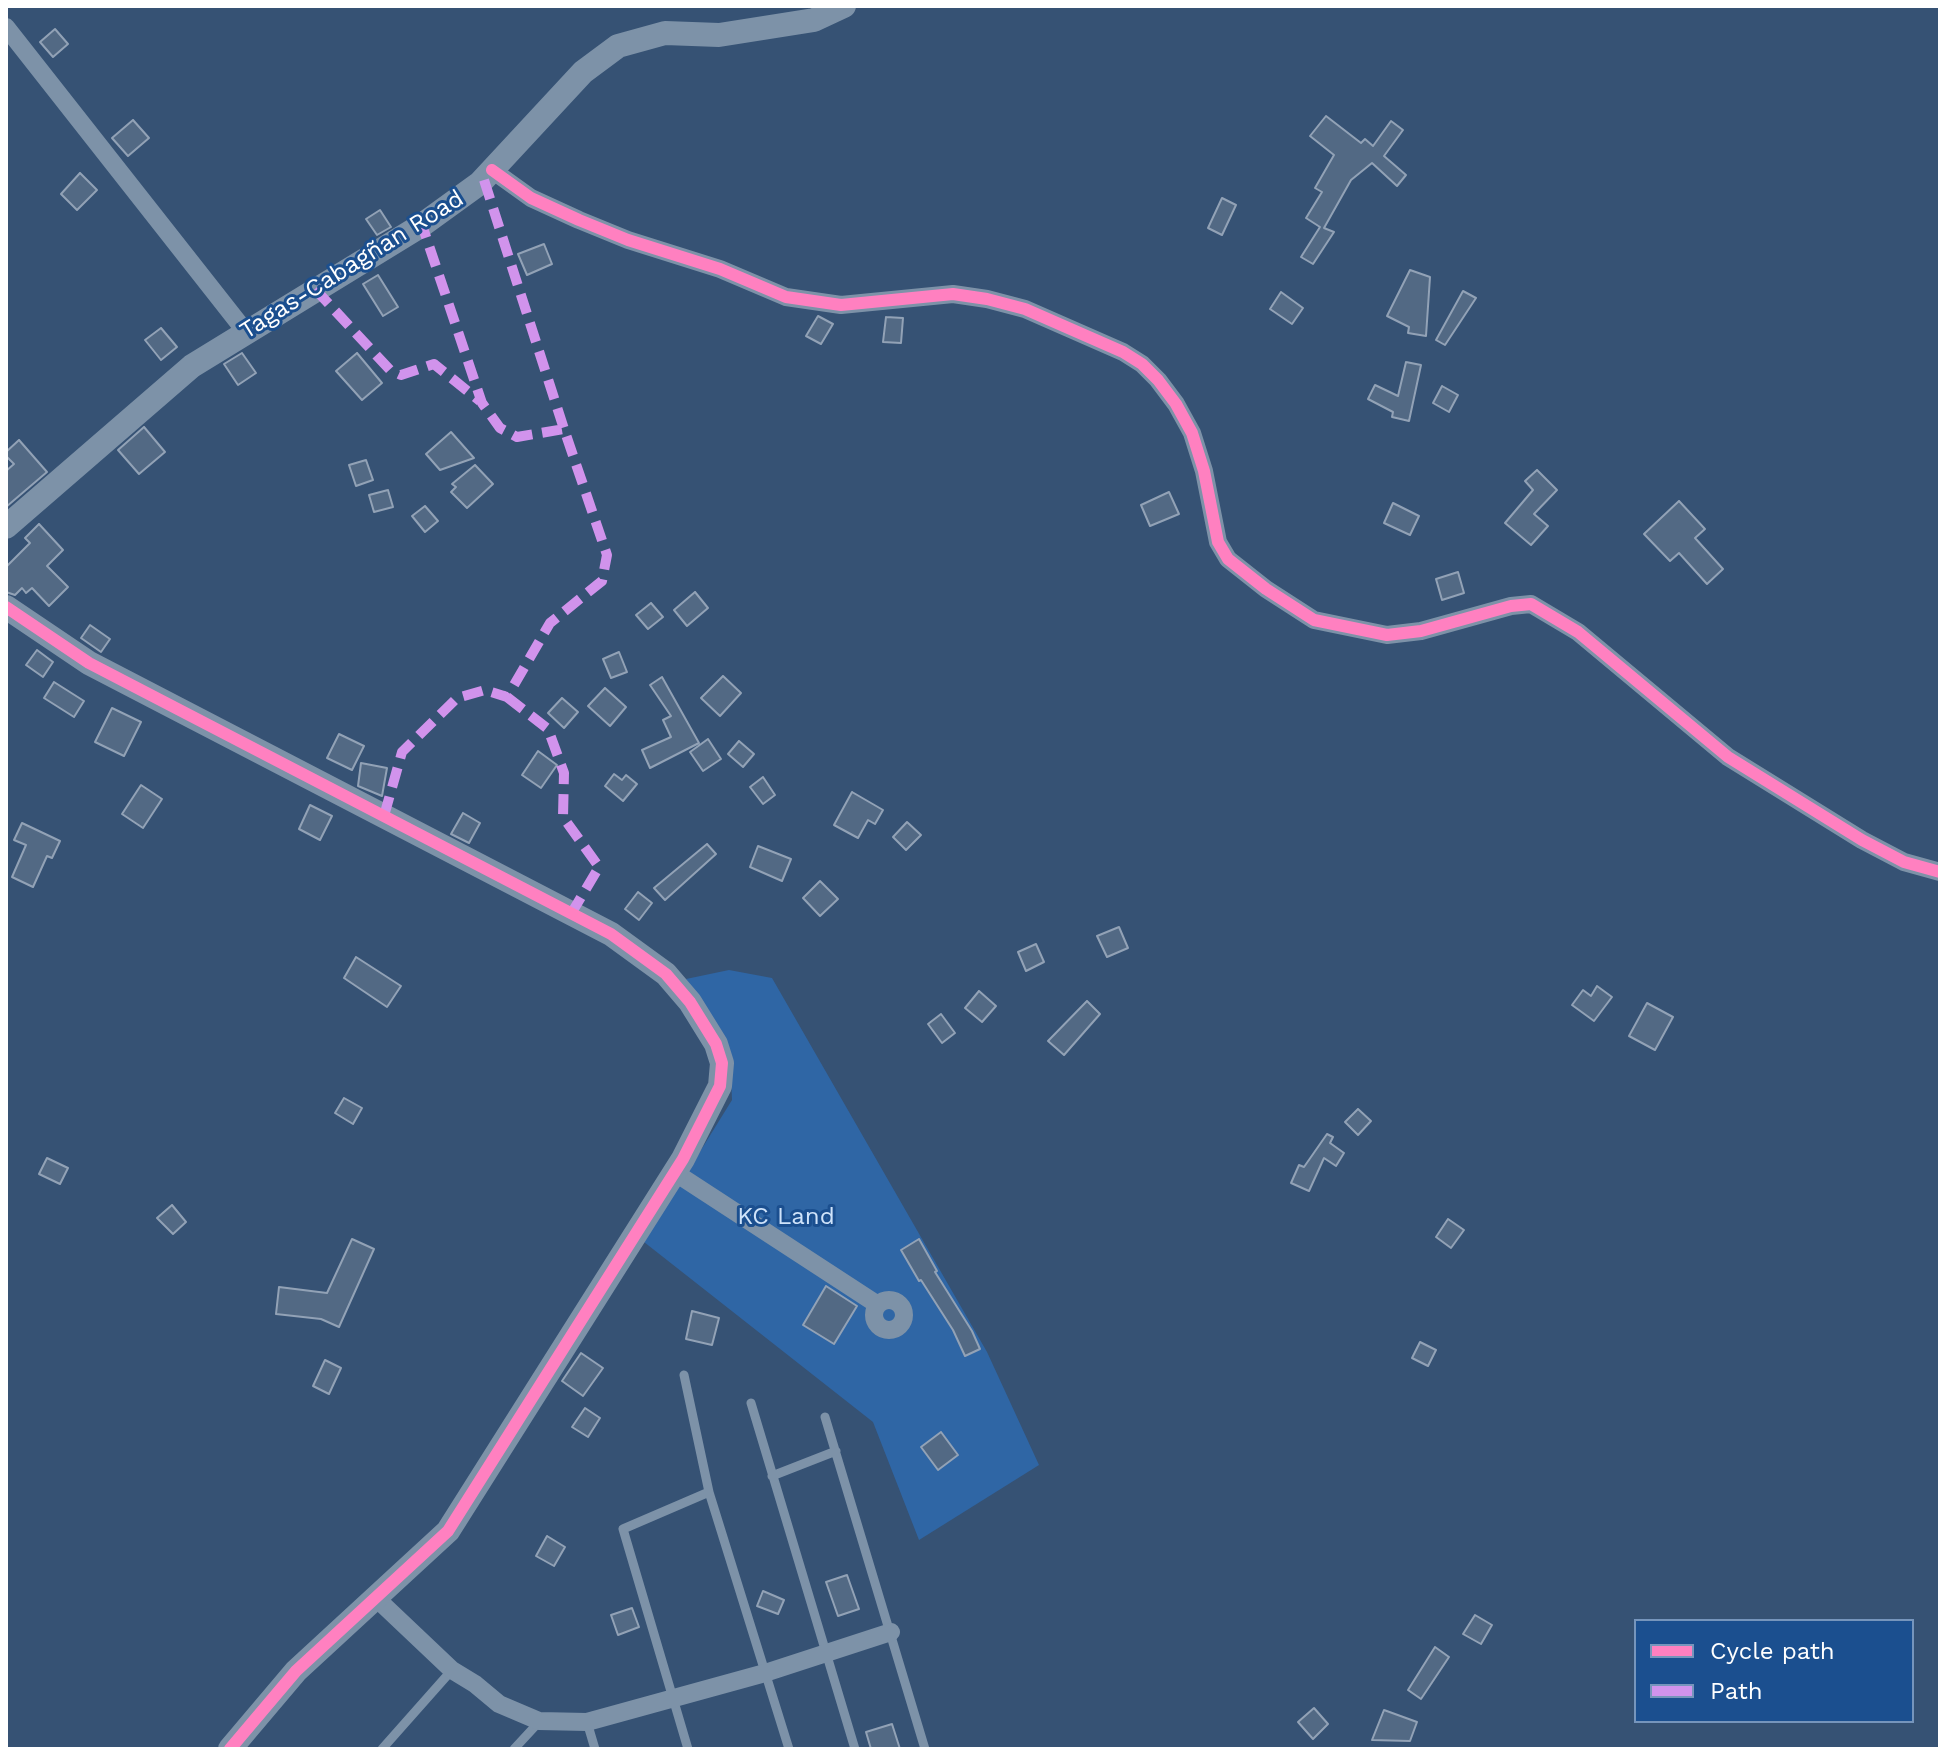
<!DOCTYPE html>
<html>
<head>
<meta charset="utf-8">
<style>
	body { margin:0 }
	#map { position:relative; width:1946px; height:1755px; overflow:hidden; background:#365274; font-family:"Work Sans",sans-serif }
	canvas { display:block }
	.frame { position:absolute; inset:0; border:8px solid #fff; pointer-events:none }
	.legend { position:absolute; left:1634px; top:1619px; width:280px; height:104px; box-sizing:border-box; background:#1b4f8f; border:2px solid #7695bc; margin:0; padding:10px 14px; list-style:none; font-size:24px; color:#fff }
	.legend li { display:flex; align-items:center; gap:16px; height:40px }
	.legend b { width:40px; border:2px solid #7695bc }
</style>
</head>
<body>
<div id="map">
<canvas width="1946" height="1755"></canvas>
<div class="frame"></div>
<ul class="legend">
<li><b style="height:10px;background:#ff80c0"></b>Cycle path</li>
<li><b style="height:10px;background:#d193ec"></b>Path</li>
</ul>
</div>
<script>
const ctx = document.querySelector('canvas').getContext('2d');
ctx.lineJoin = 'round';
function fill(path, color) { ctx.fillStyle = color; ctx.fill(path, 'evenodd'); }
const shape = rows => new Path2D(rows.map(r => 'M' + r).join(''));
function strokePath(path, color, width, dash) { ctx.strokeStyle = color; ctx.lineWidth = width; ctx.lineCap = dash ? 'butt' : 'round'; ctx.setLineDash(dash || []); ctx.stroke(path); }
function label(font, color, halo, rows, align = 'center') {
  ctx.font = font + ' "Work Sans",sans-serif'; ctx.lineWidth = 6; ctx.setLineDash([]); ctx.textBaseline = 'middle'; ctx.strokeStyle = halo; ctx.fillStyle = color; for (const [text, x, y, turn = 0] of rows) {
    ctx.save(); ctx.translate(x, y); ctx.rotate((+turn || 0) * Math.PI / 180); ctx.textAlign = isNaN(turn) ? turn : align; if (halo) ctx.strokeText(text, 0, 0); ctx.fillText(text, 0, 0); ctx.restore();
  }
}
const green = shape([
	[729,970,772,978,987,1352,1039,1465,919,1540,873,1422,644,1242,732,1100,730,1052,686,979]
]);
const building = shape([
	[55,29,68,44,53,57,40,42,55,29],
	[1326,116,1361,143,1365,139,1373,146,1391,121,1403,130,1384,156,1406,175,1397,186,1372,163,1351,180,1324,228,1334,232,1313,264,1301,257,1320,227,1306,218,1322,192,1315,188,1334,155,1310,136,1326,116],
	[133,120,149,138,128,156,112,138,133,120],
	[80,173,97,190,77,210,61,194,80,173],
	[1222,198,1236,205,1222,235,1208,228,1222,198],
	[380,210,391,227,377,235,366,219,380,210],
	[544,244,552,264,527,275,518,254,544,244],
	[1410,270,1430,277,1426,336,1408,333,1409,327,1387,316,1410,270],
	[378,275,398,307,383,316,363,284,378,275],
	[1463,291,1476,298,1445,345,1436,340,1463,291],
	[1281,292,1303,308,1292,324,1270,309,1281,292],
	[818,316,833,324,821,344,806,336,818,316],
	[886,317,903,318,901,343,883,342,886,317],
	[161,328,177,347,161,360,145,340,161,328],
	[242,353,256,373,238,385,224,364,242,353],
	[357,353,382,383,362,400,336,371,357,353],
	[1406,362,1421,365,1409,421,1392,417,1393,412,1368,399,1375,385,1398,396,1406,362],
	[1442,386,1458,395,1449,412,1433,403,1442,386],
	[144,427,165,452,139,474,118,450,144,427],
	[451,432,474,458,440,470,426,454,451,432],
	[19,440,47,472,6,507,6,471,14,464,6,456,6,452,19,440],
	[366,460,373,480,356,486,349,465,366,460],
	[475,465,493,484,467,508,451,492,456,487,452,484,475,465],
	[1537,470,1557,490,1534,514,1548,526,1531,545,1505,523,1533,490,1525,481,1537,470],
	[388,490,393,507,374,512,369,495,388,490],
	[1169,492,1179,514,1150,526,1141,505,1169,492],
	[1679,501,1705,529,1695,538,1723,569,1707,584,1679,553,1670,561,1644,534,1679,501],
	[1393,503,1419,516,1410,535,1384,523,1393,503],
	[425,506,438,521,425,532,412,516,425,506],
	[39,524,63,550,47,566,68,587,49,606,32,588,26,593,22,588,15,595,6,592,6,567,30,543,25,538,39,524],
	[1458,572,1464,593,1442,600,1436,579,1458,572],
	[695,592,708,608,687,626,674,610,695,592],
	[651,603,663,617,648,629,636,615,651,603],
	[90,625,110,639,101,652,81,638,90,625],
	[37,650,53,662,43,677,26,665,37,650],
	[619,652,627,672,611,678,603,659,619,652],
	[723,676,741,693,720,716,701,698,723,676],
	[662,677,699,743,650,768,642,750,671,737,663,720,671,716,650,685,662,677],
	[54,682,84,701,74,717,44,698,54,682],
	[605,688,626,707,610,726,588,706,605,688],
	[562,698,578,712,564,728,548,713,562,698],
	[112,708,141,722,124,756,95,742,112,708],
	[339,734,364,746,352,770,327,758,339,734],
	[708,739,721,759,703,771,690,752,708,739],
	[739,741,754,754,743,767,728,754,739,741],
	[538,751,557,765,541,788,522,775,538,751],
	[361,763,387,768,382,796,358,786,361,763],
	[614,774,622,780,626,775,637,784,623,801,605,786,614,774],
	[763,777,775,795,763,804,750,787,763,777],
	[141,785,162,799,143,828,122,814,141,785],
	[852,792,883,810,875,824,868,820,858,838,834,825,852,792],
	[310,805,332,816,320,840,299,829,310,805],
	[463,813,480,823,469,843,451,834,463,813],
	[907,822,921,835,906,850,893,837,907,822],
	[22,823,60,841,52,858,47,856,33,887,12,877,26,845,14,840,22,823],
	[707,844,716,854,665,900,654,888,707,844],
	[758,846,791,859,782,881,750,867,758,846],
	[820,881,838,899,820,916,803,898,820,881],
	[638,892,652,903,639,920,625,909,638,892],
	[1119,927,1128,948,1107,957,1097,936,1119,927],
	[1036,944,1044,962,1026,971,1018,952,1036,944],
	[356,957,401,986,387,1007,344,978,356,957],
	[1597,986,1612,997,1594,1021,1572,1005,1583,990,1591,996,1597,986],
	[979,991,996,1006,982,1022,965,1008,979,991],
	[1087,1001,1100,1014,1064,1055,1048,1041,1087,1001],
	[1647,1003,1673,1017,1655,1050,1629,1036,1647,1003],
	[941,1014,955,1033,942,1043,928,1024,941,1014],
	[344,1098,362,1108,353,1124,335,1113,344,1098],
	[1358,1109,1371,1121,1358,1135,1345,1122,1358,1109],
	[1327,1134,1333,1137,1330,1143,1344,1153,1336,1166,1324,1158,1309,1191,1291,1183,1299,1165,1304,1167,1327,1134],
	[47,1158,68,1168,60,1184,39,1174,47,1158],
	[172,1205,186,1222,173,1234,157,1218,172,1205],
	[1448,1219,1464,1230,1451,1248,1436,1237,1448,1219],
	[352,1239,374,1249,339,1327,321,1319,276,1314,279,1287,327,1293,352,1239],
	[919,1239,937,1271,935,1272,972,1331,980,1349,965,1356,953,1330,921,1280,919,1281,901,1250,919,1239],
	[826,1286,857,1306,834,1344,803,1325,826,1286],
	[692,1311,719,1318,712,1345,686,1339,692,1311],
	[1420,1342,1436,1350,1428,1366,1412,1358,1420,1342],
	[581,1353,603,1368,583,1396,562,1381,581,1353],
	[325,1360,341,1368,329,1394,313,1386,325,1360],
	[585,1408,600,1418,588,1437,572,1427,585,1408],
	[941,1432,958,1455,938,1470,921,1447,941,1432],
	[547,1536,565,1547,554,1566,536,1556,547,1536],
	[847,1575,859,1609,838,1616,826,1582,847,1575],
	[763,1591,784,1600,778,1614,757,1606,763,1591],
	[632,1608,639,1627,618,1635,611,1615,632,1608],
	[1475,1615,1492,1625,1481,1644,1463,1634,1475,1615],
	[1435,1647,1449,1657,1421,1699,1408,1690,1435,1647],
	[1314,1708,1328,1724,1313,1739,1298,1722,1314,1708],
	[1384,1710,1417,1722,1410,1741,1372,1740,1384,1710],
	[892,1724,900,1749,871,1749,866,1732,892,1724]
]);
const service = shape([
	[684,1375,709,1492],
	[751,1403,855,1749],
	[825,1417,925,1749],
	[772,1476,836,1451],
	[587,1722,595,1749],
	[382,1749,452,1670],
	[514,1749,539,1722],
	[688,1749,623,1529,709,1492,789,1749]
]);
const minor = shape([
	[6,27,245,331],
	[492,170,531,198,579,220,628,240,720,269,786,297,841,305,953,294,987,299,1025,309,1123,352,1142,364,1158,380,1176,404,1192,433,1204,471,1218,542,1228,559,1266,589,1314,620,1387,635,1421,631,1511,606,1531,604,1578,632,1728,757,1862,840,1904,862,1940,872],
	[674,1172,878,1305],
	'874 1315a15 15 0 1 1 30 0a15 15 0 1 1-30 0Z',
	[376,1598,452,1670,475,1684,499,1704,539,1721,587,1722,765,1673,891,1632]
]);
const tertiary = shape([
	[6,527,192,366,422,225,480,183,583,72,618,46,665,33,719,35,814,20,844,6],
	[6,607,89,663,611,934,666,974,690,1002,716,1044,722,1063,720,1086,683,1159,448,1531,296,1671,230,1749]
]);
const quiet = shape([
	[484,180,564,429],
	[315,289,390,370,401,375,434,364,480,401],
	[507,697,548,729,564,773,563,817,599,867,571,914],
	[384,816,402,752,457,698,485,690,507,697,550,623,602,581,607,555,564,429,517,437,500,428,482,403,422,225]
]);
const cycleway = shape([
	[492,170,531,198,579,220,628,240,720,269,786,297,841,305,953,294,987,299,1025,309,1123,352,1142,364,1158,380,1176,404,1192,433,1204,471,1218,542,1228,559,1266,589,1314,620,1387,635,1421,631,1511,606,1531,604,1578,632,1728,757,1862,840,1904,862,1940,872],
	[6,607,89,663,611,934,666,974,690,1002,716,1044,722,1063,720,1086,683,1159,448,1531,296,1671,230,1749]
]);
const streetNames = [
	["Tagas-Cabagñan Road",352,265,-32]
];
const parkNames = [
	["KC Land",786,1217]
];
fill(green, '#2f66a5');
fill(building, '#526984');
strokePath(building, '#92a2b6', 2);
strokePath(service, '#7d92a8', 9);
strokePath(minor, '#7d92a8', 18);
strokePath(tertiary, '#7d92a8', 24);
strokePath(quiet, '#d193ec', 10, [20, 10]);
strokePath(cycleway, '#ff80c0', 12);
label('24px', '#fff', '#1b4f8f', streetNames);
label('24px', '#cfe3fa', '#1b4f8f', parkNames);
</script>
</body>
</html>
